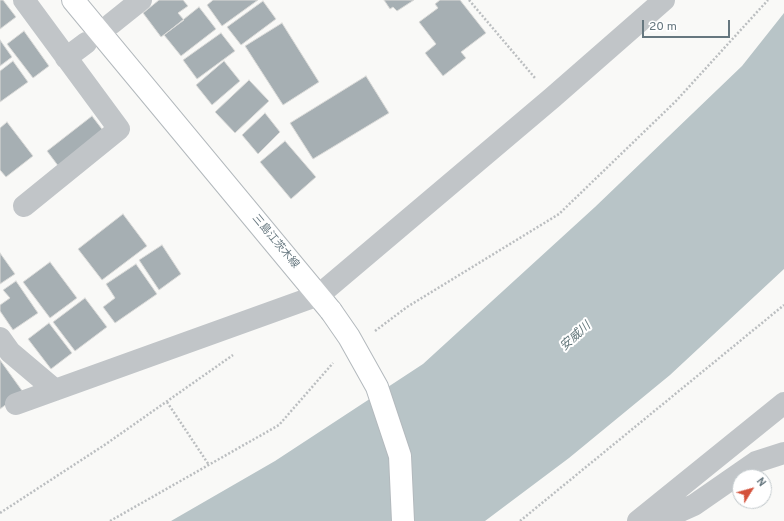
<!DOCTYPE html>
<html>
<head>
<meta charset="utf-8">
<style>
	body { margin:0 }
	#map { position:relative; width:784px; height:521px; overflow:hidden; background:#f9f9f7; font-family:Overpass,sans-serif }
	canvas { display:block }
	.north { position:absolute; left:732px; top:469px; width:40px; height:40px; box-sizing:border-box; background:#fff; border:1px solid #c2c9cc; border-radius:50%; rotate:53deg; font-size:11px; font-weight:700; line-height:16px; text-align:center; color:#66777f }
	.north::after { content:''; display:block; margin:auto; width:14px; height:18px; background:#d4523c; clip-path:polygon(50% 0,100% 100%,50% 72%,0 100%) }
	.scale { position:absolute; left:642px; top:20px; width:88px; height:18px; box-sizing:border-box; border:2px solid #66777f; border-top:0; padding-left:5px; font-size:12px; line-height:14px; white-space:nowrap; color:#66777f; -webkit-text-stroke:3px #fff; paint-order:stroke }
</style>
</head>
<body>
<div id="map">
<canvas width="784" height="521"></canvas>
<div class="north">N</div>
<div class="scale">20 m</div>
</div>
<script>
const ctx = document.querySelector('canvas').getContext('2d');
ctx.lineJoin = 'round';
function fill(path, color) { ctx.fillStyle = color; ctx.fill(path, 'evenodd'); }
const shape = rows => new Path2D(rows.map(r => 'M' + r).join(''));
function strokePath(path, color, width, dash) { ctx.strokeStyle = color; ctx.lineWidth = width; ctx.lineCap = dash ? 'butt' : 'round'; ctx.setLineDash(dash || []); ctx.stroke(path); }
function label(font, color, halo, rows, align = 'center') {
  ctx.font = font + ' Overpass,"Noto Sans JP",sans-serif'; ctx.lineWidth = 4; ctx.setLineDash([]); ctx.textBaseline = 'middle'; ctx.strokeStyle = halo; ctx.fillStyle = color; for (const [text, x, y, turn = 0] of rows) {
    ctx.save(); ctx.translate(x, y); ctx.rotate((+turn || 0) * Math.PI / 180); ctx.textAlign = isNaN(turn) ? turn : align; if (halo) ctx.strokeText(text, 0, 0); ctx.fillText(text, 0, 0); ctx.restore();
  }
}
const water = shape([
	[784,13,784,269,670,375,569,458,485,521,171,521,275,461,423,364,595,207,742,66]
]);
const building = shape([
	[0,0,3,0,16,17,0,29,0,0],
	[159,0,183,0,188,6,178,13,184,20,161,37,143,13,159,0],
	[213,0,258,0,222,26,207,5,213,0],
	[384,0,414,0,397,11,393,7,390,9,384,0],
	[440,0,460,0,486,33,461,52,466,58,443,76,425,53,436,44,419,22,438,8,435,4,440,0],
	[263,1,276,19,241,45,227,27,263,1],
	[199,7,216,29,181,56,164,35,199,7],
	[282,23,319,82,283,105,245,46,282,23],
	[24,31,49,66,33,78,7,44,24,31],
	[221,33,235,51,197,79,183,60,221,33],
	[0,40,12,57,0,66,0,40],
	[13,61,28,82,0,102,0,71,13,61],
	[224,61,240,81,212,105,196,85,224,61],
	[366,76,389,113,313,159,290,123,366,76],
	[249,80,269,101,235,133,215,112,249,80],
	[265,113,280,132,258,154,242,135,265,113],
	[92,116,105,133,59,167,47,151,92,116],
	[7,122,33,156,6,177,0,170,0,128,7,122],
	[285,141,316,177,291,199,260,162,285,141],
	[123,214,147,246,102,280,78,249,123,214],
	[162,245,181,274,159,290,139,260,162,245],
	[0,253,15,274,0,284,0,253],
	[50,262,77,298,50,318,23,282,50,262],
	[136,264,157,294,115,323,103,307,115,298,106,284,136,264],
	[16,281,38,313,13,330,0,311,0,305,10,298,3,290,16,281],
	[85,298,107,327,75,351,53,322,85,298],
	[49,323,72,353,51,369,28,339,49,323],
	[0,360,23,392,0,409,0,360]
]);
const path = shape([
	[469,0,535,78],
	[375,331,407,307,559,214,676,101,768,0],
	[167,402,209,465],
	[0,513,106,444,233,355],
	[110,521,279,425,333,363],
	[520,521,784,305]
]);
const street = shape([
	[111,24,141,0],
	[66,58,86,43],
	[24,206,119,129,24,0],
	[0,338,10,352,55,390],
	[16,404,319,295,552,98,664,0],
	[638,521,784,403],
	[658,521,694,505,756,462,784,453]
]);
const secondary = shape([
	[73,0,331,311]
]);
const secondaryBridge = shape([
	[331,311,349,337,377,387,400,456,403,521]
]);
const streetNames = [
	["三島江茨木線",275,242,50]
];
const waterNames = [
	["安威川",576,337,-42]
];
fill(water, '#b8c4c7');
fill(building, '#a6afb3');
strokePath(building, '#dbdbd9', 1);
strokePath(secondary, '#b3b9bd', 24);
strokePath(path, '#bbbec0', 2.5, [2, 2]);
strokePath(street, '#c1c5c8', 22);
strokePath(secondary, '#fff', 22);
strokePath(secondaryBridge, '#b3b9bd', 24, []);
strokePath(secondaryBridge, '#fff', 22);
label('11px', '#66777f', '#fff', streetNames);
label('italic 12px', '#617579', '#fff', waterNames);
</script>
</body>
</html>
